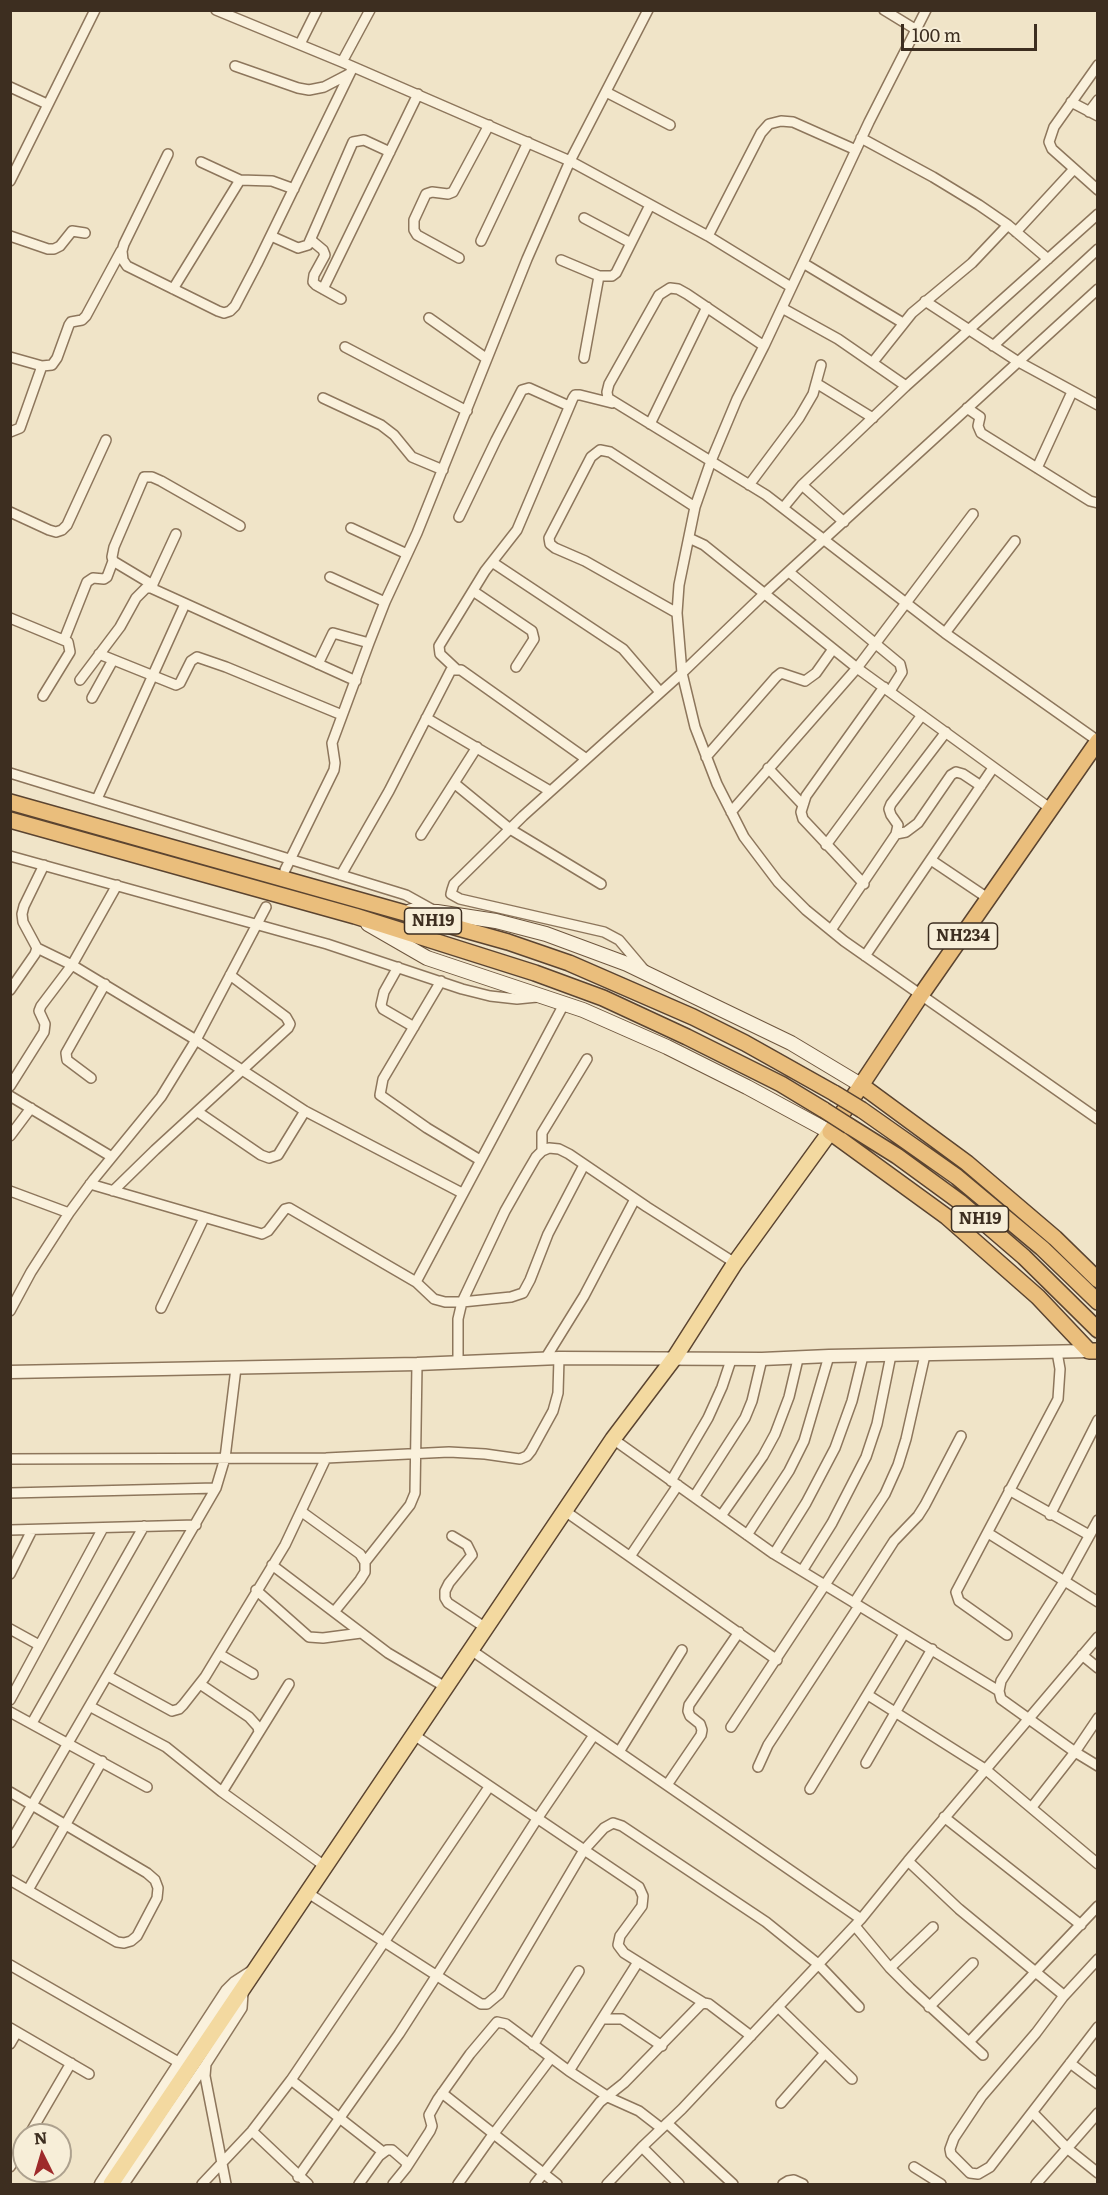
<!DOCTYPE html>
<html>
<head>
<meta charset="utf-8">
<style>
	body { margin:0 }
	#map { position:relative; width:1108px; height:2195px; overflow:hidden; background:#f0e4c8; font-family:Literata,serif }
	canvas { display:block }
	.frame { position:absolute; inset:0; border:12px solid #3d2e20; pointer-events:none }
	.north { position:absolute; left:12px; top:2123px; width:60px; height:60px; box-sizing:border-box; background:#f7eed8; border:2px solid #ada18e; border-radius:50%; rotate:355deg; font-size:16px; font-weight:700; line-height:24px; text-align:center; color:#3d2e20 }
	.north::after { content:''; display:block; margin:auto; width:21px; height:27px; background:#9e2a2b; clip-path:polygon(50% 0,100% 100%,50% 72%,0 100%) }
	.scale { position:absolute; left:901px; top:24px; width:136px; height:27px; box-sizing:border-box; border:3px solid #3d2e20; border-top:0; padding-left:8px; font-size:18px; line-height:21px; white-space:nowrap; color:#3d2e20; -webkit-text-stroke:4px #f7eed8; paint-order:stroke }
</style>
</head>
<body>
<div id="map">
<canvas width="1108" height="2195"></canvas>
<div class="frame"></div>
<div class="north">N</div>
<div class="scale">100 m</div>
</div>
<script>
const ctx = document.querySelector('canvas').getContext('2d');
ctx.lineJoin = 'round';
const shape = rows => new Path2D(rows.map(r => 'M' + r).join(''));
function strokePath(path, color, width, dash) { ctx.strokeStyle = color; ctx.lineWidth = width; ctx.lineCap = dash ? 'butt' : 'round'; ctx.setLineDash(dash || []); ctx.stroke(path); }
function label(font, color, halo, rows, align = 'center') {
  ctx.font = font + ' Literata,serif'; ctx.lineWidth = 6; ctx.setLineDash([]); ctx.textBaseline = 'middle'; ctx.strokeStyle = halo; ctx.fillStyle = color; for (const [text, x, y, turn = 0] of rows) {
    ctx.save(); ctx.translate(x, y); ctx.rotate((+turn || 0) * Math.PI / 180); ctx.textAlign = isNaN(turn) ? turn : align; if (halo) ctx.strokeText(text, 0, 0); ctx.fillText(text, 0, 0); ctx.restore();
  }
}
const minor = shape([
	[216,10,342,62,570,161,708,236,791,287],
	[884,10,915,29],
	[926,10,869,122,764,346,737,399,711,461,695,507,679,585,677,613,682,673,695,727,717,784,744,837,778,882,806,910,844,941,1098,1119],
	[300,44,317,10],
	[342,62,370,10],
	[1098,65,1054,127,1049,142,1052,149,1098,190],
	[235,66,298,88,309,90,324,87,349,74],
	[10,87,47,104],
	[606,92,670,125],
	[1071,102,1098,116],
	[1089,112,1098,100],
	[861,138,933,177,979,205,1008,225,1048,259],
	[168,154,124,244,122,251,123,260,127,266,218,311,224,313,230,311,235,306,257,264,353,67],
	[201,162,240,180,272,181,294,189],
	[10,181,95,10],
	[584,218,631,243],
	[1016,232,1074,169],
	[10,236,48,249,54,249,60,246,72,231,85,233],
	[271,236,298,248,308,245,353,142,364,140,390,152],
	[708,236,761,133,769,124,781,121,793,122,856,150],
	[311,240,323,250,325,255,314,275,313,282,316,285,341,299],
	[481,241,528,142],
	[459,258,417,235,414,230,414,220,426,194,432,192,448,194,453,192,489,125],
	[561,260,599,276,612,276,616,273,650,205],
	[803,263,903,323],
	[173,289,240,180],
	[323,289,418,94],
	[925,301,1017,361,1098,405],
	[782,308,838,339,906,386],
	[429,318,487,359],
	[764,346,687,294,678,289,670,288,659,295,609,384,607,392,608,398,766,495,945,633,1098,741],
	[993,346,1098,249],
	[345,347,467,411],
	[10,357,42,366,52,365,57,358,69,325,71,322,82,320,86,316,121,251],
	[584,358,599,276],
	[873,362,912,313,972,263,1008,225],
	[816,383,873,418],
	[323,398,381,425,394,435,412,457,443,470],
	[967,408,980,417,978,426,981,433,1090,501,1098,503],
	[650,424,707,307],
	[10,432,20,428,42,366],
	[1037,468,1072,392],
	[749,485,799,418,813,394,821,365],
	[802,485,844,522],
	[783,508,802,485,906,386,1098,214],
	[10,512,49,530,56,532,62,530,67,525,106,440],
	[459,517,496,440,522,390,529,388,569,406],
	[351,528,407,554],
	[689,538,704,545,857,668,1051,809],
	[492,562,623,649,660,692],
	[789,572,900,664,902,672,890,691],
	[330,577,385,602],
	[153,585,113,561,112,557,114,547,144,477,152,477,161,481,240,526],
	[151,588,176,534],
	[473,591,532,631,534,639,516,667],
	[677,613,585,561,555,548,550,544,549,538,591,457,600,450,610,452,695,507],
	[10,618,68,642,70,652,43,696],
	[945,633,1015,541],
	[64,640,87,582,93,578,104,579,107,577,113,561],
	[99,654,176,685,180,683,191,661,197,657,226,667,342,715],
	[318,664,333,633,369,643],
	[456,669,440,654,439,646,485,571,517,530,573,398,575,395,580,395,612,403],
	[80,680,120,627,136,598,146,588,151,588,356,681],
	[92,698,113,660],
	[426,718,550,791],
	[706,757,776,677,781,673,805,681,816,673,833,649],
	[768,768,802,804],
	[10,773,380,887,406,895,433,910],
	[454,783,510,829,601,884],
	[97,799,185,604],
	[731,812,857,668,973,514],
	[896,834,906,832,918,823,951,775,956,772,963,774,981,786],
	[421,835,477,747],
	[826,845,922,715],
	[10,856,327,944,462,989,490,996,517,999,537,997],
	[931,860,989,899],
	[285,870,334,770,335,763,332,743,369,643,385,602,417,533,527,259,570,161,648,10],
	[341,875,389,791,451,670,461,670,585,758],
	[864,884,803,819,801,812,806,796,884,687],
	[831,930,896,834,898,825,891,815,889,809,891,804,946,732],
	[37,948,72,965,196,1040,305,1111,462,1193],
	[865,956,993,768],
	[398,967,384,992,381,1005,383,1009,414,1027],
	[646,972,619,940,604,932,460,899,451,894,452,890,454,884,523,816,682,673,764,594,1098,289],
	[441,981,383,1079,380,1095,427,1128,480,1160],
	[10,990,35,954,37,948,23,922,22,914,24,906,44,865],
	[91,1078,67,1060,66,1053,105,984],
	[10,1086,44,1032,45,1024,39,1011,41,1006,72,965,117,885],
	[10,1096,112,1157],
	[198,1112,261,1155,269,1158,278,1155,305,1111],
	[10,1136,31,1108],
	[542,1151,542,1133,587,1059],
	[90,1184,262,1234,268,1231,285,1209,289,1208,416,1282,434,1299,445,1302,462,1302,511,1297,523,1293,530,1280,548,1234,584,1165],
	[10,1191,69,1213],
	[113,1191,155,1150,288,1028,290,1024,286,1017,230,975],
	[416,1282,564,1004],
	[161,1308,204,1218],
	[10,1311,31,1272,69,1213,94,1179,161,1097,196,1040,266,907],
	[545,1359,584,1296,635,1199],
	[458,1362,458,1319,462,1302,505,1211,522,1181,536,1157,542,1151,549,1148,559,1149,569,1154,647,1207,735,1263],
	[613,1439,774,1554,999,1691],
	[10,1459,326,1458,449,1452,485,1454,520,1459,527,1456,531,1451,553,1411,558,1393,559,1358],
	[671,1481,708,1418,722,1387,731,1360],
	[1009,1490,1089,1535],
	[10,1493,216,1488],
	[694,1497,745,1418,752,1401,762,1359],
	[565,1511,777,1660],
	[302,1512,360,1554,365,1562,365,1572,360,1580,334,1612],
	[1050,1515,1098,1420],
	[721,1516,763,1456,775,1434,789,1397,798,1359],
	[1098,1520,1065,1580,1001,1681,999,1691,1001,1699,1075,1752,1098,1766],
	[10,1530,196,1525],
	[988,1533,1098,1602],
	[747,1535,789,1471,804,1441,829,1356],
	[452,1536,467,1545,472,1555,449,1583,445,1591,445,1598,448,1603,486,1628],
	[774,1554,806,1503,835,1448,852,1401,863,1356],
	[631,1555,678,1485],
	[365,1562,410,1505,415,1493,417,1364],
	[272,1565,388,1653,447,1688],
	[802,1571,832,1523,866,1457,877,1424,891,1355],
	[10,1574,32,1530],
	[256,1590,309,1637,323,1638,361,1633],
	[854,1603,894,1541,918,1516,925,1505,961,1436],
	[10,1629,39,1645],
	[1007,1635,959,1601,956,1592,1058,1399,1060,1369,1057,1352],
	[471,1650,861,1919],
	[219,1654,253,1674],
	[1082,1655,1098,1668],
	[108,1676,172,1711,179,1709,183,1705,205,1677,285,1545,326,1458],
	[200,1684,249,1717,258,1727,259,1732],
	[868,1695,985,1769,1098,1864],
	[10,1700,103,1528],
	[91,1707,166,1747,222,1792,326,1867],
	[10,1712,147,1787],
	[32,1723,144,1526],
	[731,1727,885,1494,898,1465,906,1439,925,1355],
	[414,1735,639,1887,643,1896,642,1906,620,1936,618,1945,624,1953,704,2003],
	[619,1752,682,1650],
	[866,1763,932,1649],
	[758,1767,768,1745,859,1606],
	[667,1785,701,1735,702,1730,700,1724,690,1716,688,1711,689,1705,739,1632],
	[810,1789,904,1634],
	[10,1792,147,1873,155,1880,158,1888,157,1898,137,1936,131,1941,124,1943,117,1942,10,1880],
	[222,1792,289,1684],
	[1032,1807,1075,1752,1098,1718],
	[944,1817,1081,1925],
	[10,1843,216,1488,225,1458,236,1368],
	[908,1861,959,1909,1061,1993,1063,1997,1036,2033,982,2096,954,2138,950,2149,951,2154,970,2173,978,2174,990,2167,1098,2027],
	[28,1890,102,1761],
	[308,1893,481,2004,487,2004,499,1994,584,1850,604,1828,613,1823,622,1826,766,1922,818,1964,859,2007],
	[855,1926,890,1968,910,1988,983,2055],
	[10,1965,180,2063],
	[890,1968,933,1927],
	[1063,1997,1098,1959],
	[778,2007,852,2079],
	[929,2007,973,1963],
	[602,2019,622,2019,662,2046],
	[10,2028,89,2074],
	[969,2042,1098,1906],
	[10,2044,17,2032],
	[533,2045,579,1971],
	[1070,2063,1098,2084],
	[569,2071,638,1962],
	[291,2080,383,2152],
	[442,2093,557,2184],
	[781,2103,825,2053],
	[1033,2113,1068,2149,1098,2173],
	[667,2123,733,2184],
	[252,2131,308,2184],
	[29,2135,71,2063],
	[642,2147,679,2184],
	[10,2167,24,2144],
	[914,2167,941,2184],
	[406,2168,430,2131,432,2126,429,2115,438,2099,470,2054,497,2022,506,2024,569,2071,610,2098,639,2111,661,2128],
	[298,2177,399,2034,537,1819,594,1735],
	[124,2184,206,2064],
	[202,2184,252,2131,291,2080,489,1787],
	[226,2184,205,2076,206,2064,242,2008,243,1993],
	[359,2184,379,2156,387,2150,392,2150,407,2163,406,2168,393,2184],
	[458,2184,489,2140,551,2058],
	[535,2184,600,2102,624,2083,700,2005,704,2003,709,2004,751,2036],
	[607,2184,642,2147,682,2109,861,1919,908,1861,1098,1637],
	[783,2184,788,2181,794,2180,803,2184],
	[1036,2184,1098,2113]
]);
const tertiary = shape([
	[10,1372,417,1364,559,1358,762,1359,829,1356,1089,1351],
	[101,2184,227,1991,235,1983,252,1972]
]);
const secondary = shape([
	[411,911,437,912,496,921,546,934,627,964,791,1043,861,1085],
	[368,924,427,958,583,1010,667,1047,747,1087,830,1132]
]);
const primary = shape([
	[111,2184,613,1439,675,1357,735,1263,830,1132]
]);
const trunk = shape([
	[1098,741,921,995,830,1132,947,1217,1038,1297,1089,1351,1098,1351],
	[10,802,508,942,569,963,693,1017,745,1043,834,1093],
	[10,820,355,916,535,973,603,998,687,1037,781,1084,824,1110],
	[861,1085,967,1163,1055,1238,1098,1280],
	[862,1110,957,1177,1042,1248,1098,1302],
	[849,1126,897,1156,960,1202,1024,1257,1098,1330]
]);
const trunkBridge = shape([
	[834,1093,862,1110],
	[824,1110,849,1126]
]);
const shields = [
	[433,921,57],
	[963,936,69],
	[980,1219,57]
];
const shieldNames = [
	["NH19",433,921],
	["NH234",963,936],
	["NH19",980,1219]
];
strokePath(minor, '#8d765c', 12);
strokePath(tertiary, '#8d765c', 15);
strokePath(secondary, '#6f573f', 16);
strokePath(primary, '#5b4430', 18);
strokePath(trunk, '#5b4430', 18);
strokePath(minor, '#faf1dc', 9);
strokePath(tertiary, '#faf1dc', 12);
strokePath(secondary, '#faf1dc', 14);
strokePath(primary, '#f3d9a0', 15);
strokePath(trunk, '#eabe7c', 15);
strokePath(trunkBridge, '#5b4430', 18, []);
strokePath(trunkBridge, '#eabe7c', 15);
for (const [x, y, w] of shields) { const box = new Path2D(); box.roundRect(x - w / 2, y - 13, w, 26, 4.5); ctx.fillStyle = '#f7eed8'; ctx.fill(box); strokePath(box, '#3d2e20', 1.5); }
label('bold 16px', '#3d2e20', null, shieldNames);
</script>
</body>
</html>
